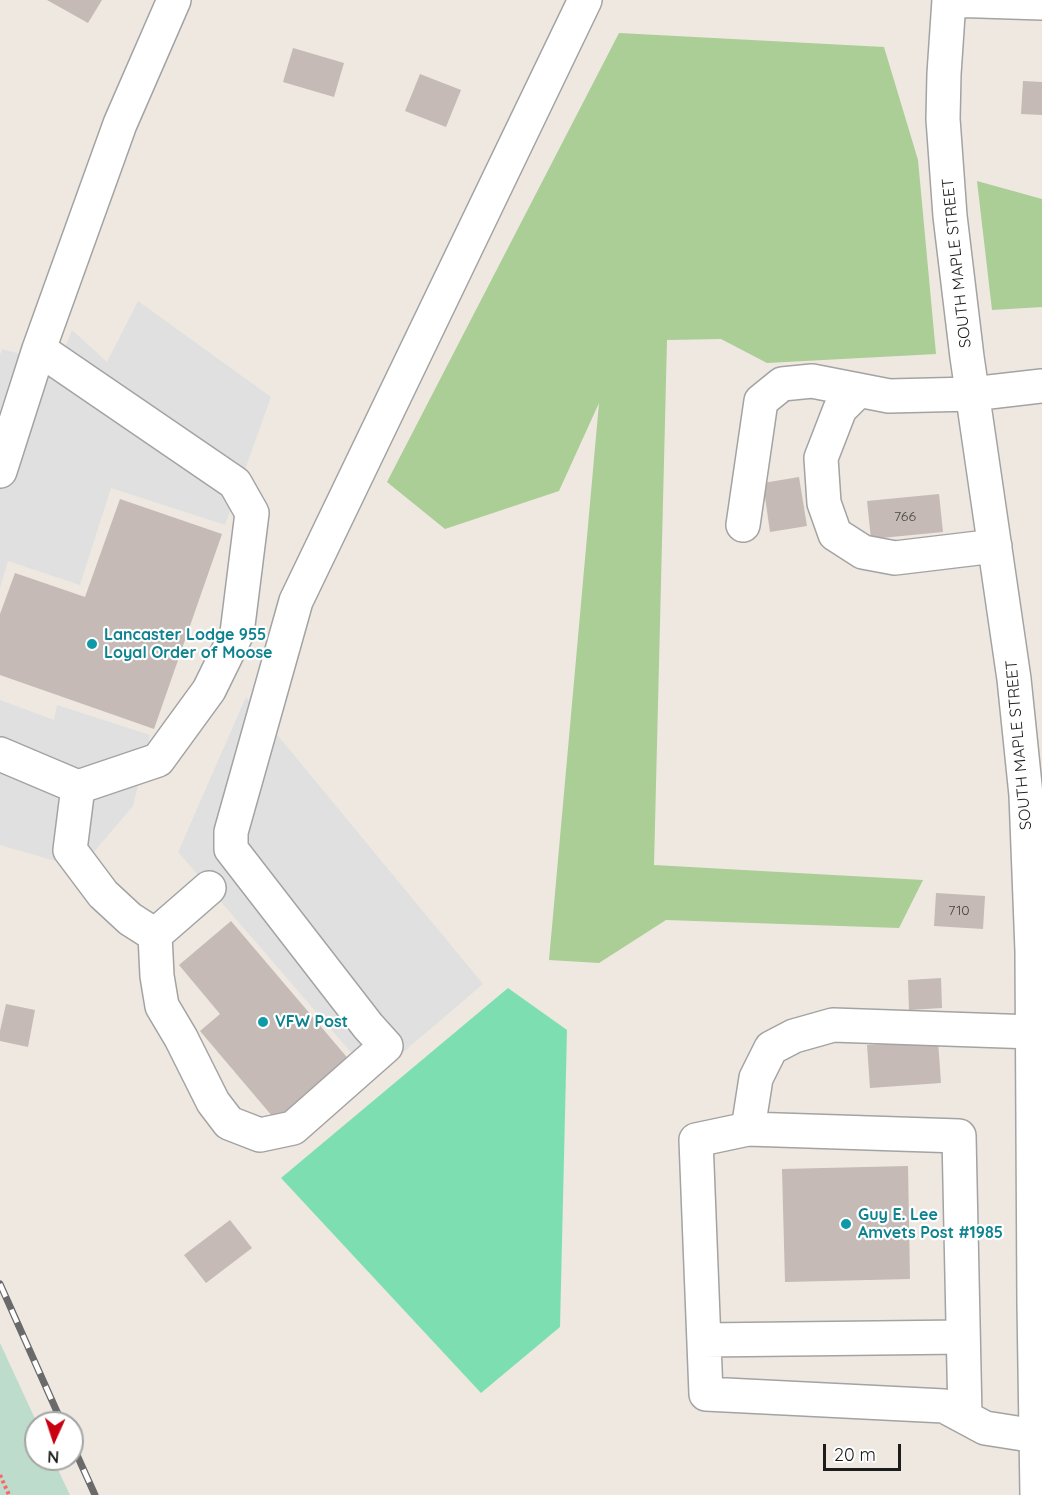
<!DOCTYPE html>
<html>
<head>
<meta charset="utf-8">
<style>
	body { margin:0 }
	#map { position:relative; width:1042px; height:1495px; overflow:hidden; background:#eee8e1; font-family:Quicksand,sans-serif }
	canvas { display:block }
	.north { position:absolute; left:24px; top:1411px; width:60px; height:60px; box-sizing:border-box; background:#fff; border:2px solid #a4a4a4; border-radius:50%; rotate:183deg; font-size:16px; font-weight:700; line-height:24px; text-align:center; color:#1c1c1c }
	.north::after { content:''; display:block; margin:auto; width:21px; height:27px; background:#c80011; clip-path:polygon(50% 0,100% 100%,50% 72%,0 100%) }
	.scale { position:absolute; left:823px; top:1444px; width:78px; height:27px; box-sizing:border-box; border:3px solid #1c1c1c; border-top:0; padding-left:8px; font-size:18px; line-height:21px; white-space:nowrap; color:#1c1c1c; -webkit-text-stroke:4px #fff; paint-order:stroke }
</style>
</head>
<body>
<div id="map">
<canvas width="1042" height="1495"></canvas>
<div class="north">N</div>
<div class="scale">20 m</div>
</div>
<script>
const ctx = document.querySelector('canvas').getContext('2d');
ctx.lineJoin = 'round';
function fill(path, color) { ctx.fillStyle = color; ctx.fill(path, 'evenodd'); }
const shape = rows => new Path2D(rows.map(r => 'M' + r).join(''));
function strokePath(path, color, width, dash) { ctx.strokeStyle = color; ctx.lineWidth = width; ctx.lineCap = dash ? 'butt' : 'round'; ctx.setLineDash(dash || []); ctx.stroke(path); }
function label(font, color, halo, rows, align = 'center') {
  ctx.font = font + ' Quicksand,sans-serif'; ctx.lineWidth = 4.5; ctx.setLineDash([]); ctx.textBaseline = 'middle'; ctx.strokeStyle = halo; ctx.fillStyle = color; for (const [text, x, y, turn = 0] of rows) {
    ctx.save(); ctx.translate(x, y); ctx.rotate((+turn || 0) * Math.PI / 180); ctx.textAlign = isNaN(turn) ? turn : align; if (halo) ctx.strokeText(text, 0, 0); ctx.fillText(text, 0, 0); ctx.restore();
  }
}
const forest = shape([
	[619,33,884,47,918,160,936,354,767,363,721,339,667,340,654,865,923,880,899,928,666,920,599,963,549,960,599,403,559,491,445,529,387,482],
	[977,181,1042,199,1042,307,992,310]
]);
const wetland = shape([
	[0,1343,37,1423,36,1459,53,1459,70,1495,0,1495]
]);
const pitch = shape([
	[508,988,567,1030,560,1327,481,1393,281,1178]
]);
const parking = shape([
	[138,301,271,397,225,525,111,488,80,585,8,561,0,588,0,355,2,349,24,355,56,369,72,330,107,362],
	[246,697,483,984,373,1078,178,852],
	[0,700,54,720,57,705,150,735,133,806,93,853,59,862,0,845]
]);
const building = shape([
	[47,0,102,0,88,23],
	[293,48,344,63,334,97,283,82],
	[420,74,461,90,446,127,405,111],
	[1023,81,1042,82,1042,115,1021,114],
	[799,477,807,526,770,532,763,483],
	[939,494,943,532,871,539,867,501],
	[120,499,222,534,154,729,0,675,0,614,15,573,85,597],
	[936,893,985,896,983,929,934,926],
	[231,921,351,1062,278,1123,200,1031,220,1014,179,965],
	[941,978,942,1008,909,1010,908,980],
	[6,1004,35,1010,28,1047,0,1041,0,1031],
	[938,1041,941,1083,870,1088,867,1045],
	[908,1166,910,1279,785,1282,782,1169],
	[230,1220,252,1248,206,1283,184,1255]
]);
const path = shape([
	[0,1475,9,1495]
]);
const minor = shape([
	[949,0,944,74,943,119,950,216,967,357,1014,679,1026,795,1032,951,1034,1304,1037,1495],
	[949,0,1042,3],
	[858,391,840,409,821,458,824,503,835,534,863,552,895,558,995,546],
	[0,471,39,349,120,124,174,0],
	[743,525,761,401,782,384,812,381,889,396,972,394,1042,386],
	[0,754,78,787,158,760,209,690,237,633,252,513,235,483,39,349],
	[78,787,70,850,103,894,130,919,155,935,157,976,162,1006,181,1038,213,1102,229,1123,260,1135,293,1128,386,1046,368,1026,231,849,231,832,296,601,585,0],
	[155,935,209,888],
	[748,1129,756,1078,771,1048,794,1036,833,1025,1033,1032],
	[704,1340,963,1337],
	[965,1417,959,1136,748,1129,696,1140,706,1394,944,1406,985,1428,1036,1436]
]);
const rail = shape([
	[0,1284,62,1423],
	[72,1444,95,1495]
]);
const markers = [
	[92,644,6,"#0f9aa8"],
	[263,1022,6,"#0f9aa8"],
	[846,1224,6,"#0f9aa8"]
];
const numberNames = [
	["766",905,517],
	["710",959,911]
];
const streetNames = [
	["SOUTH MAPLE STREET",957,263,-96],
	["SOUTH MAPLE STREET",1019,745,-95]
];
const cultureNames = [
	["Lancaster Lodge 955",104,635],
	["Loyal Order of Moose",104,653],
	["VFW Post",275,1022],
	["Guy E. Lee",858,1215],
	["Amvets Post #1985",858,1233]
];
fill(forest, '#aace95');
fill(wetland, '#bedccb');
fill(pitch, '#7ddfb1');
fill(parking, '#e0e0e0');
fill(building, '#c5bab5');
strokePath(minor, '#a3a3a3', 36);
strokePath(path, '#fc6764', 4, [3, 3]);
strokePath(minor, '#fff', 33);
strokePath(rail, '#6a6a6a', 7);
strokePath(rail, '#fff', 4.5, [14]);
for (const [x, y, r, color] of markers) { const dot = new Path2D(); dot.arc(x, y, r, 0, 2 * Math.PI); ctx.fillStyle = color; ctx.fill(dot); strokePath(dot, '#fff', 2); }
label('14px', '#464442', null, numberNames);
label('16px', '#1c1c1c', '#fff', streetNames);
label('bold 16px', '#0d838f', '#fff', cultureNames, 'left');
</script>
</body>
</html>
